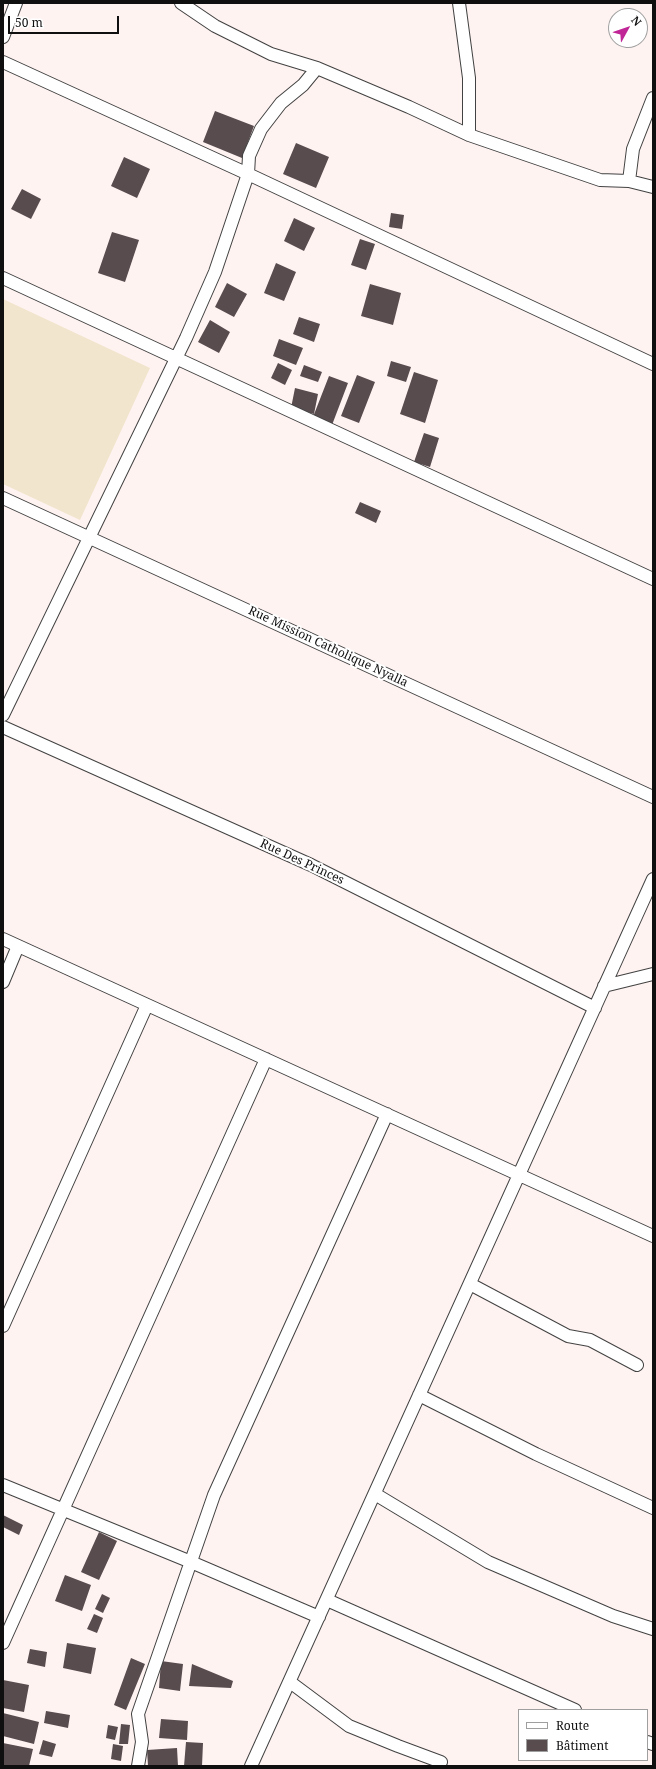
<!DOCTYPE html>
<html>
<head>
<meta charset="utf-8">
<style>
	body { margin:0 }
	#map { position:relative; width:656px; height:1769px; overflow:hidden; background:#fff3f2; font-family:"Noto Serif",serif }
	canvas { display:block }
	.frame { position:absolute; inset:0; border:4px solid #0f0f0f; pointer-events:none }
	.legend { position:absolute; left:518px; top:1709px; width:130px; height:52px; box-sizing:border-box; background:#fff; border:1px solid #9f9f9f; margin:0; padding:5px 7px; list-style:none; font-size:12px; color:#0f0f0f }
	.legend li { display:flex; align-items:center; gap:8px; height:20px }
	.legend b { width:20px; border:1px solid #9f9f9f }
	.north { position:absolute; left:608px; top:8px; width:40px; height:40px; box-sizing:border-box; background:#fff; border:1px solid #9f9f9f; border-radius:50%; rotate:50deg; font-size:11px; font-weight:700; line-height:16px; text-align:center; color:#0f0f0f }
	.north::after { content:''; display:block; margin:auto; width:14px; height:18px; background:#c12697; clip-path:polygon(50% 0,100% 100%,50% 72%,0 100%) }
	.scale { position:absolute; left:8px; top:16px; width:111px; height:18px; box-sizing:border-box; border:2px solid #0f0f0f; border-top:0; padding-left:5px; font-size:12px; line-height:14px; white-space:nowrap; color:#0f0f0f; -webkit-text-stroke:3px #fff; paint-order:stroke }
</style>
</head>
<body>
<div id="map">
<canvas width="656" height="1769"></canvas>
<div class="frame"></div>
<ul class="legend">
<li><b style="height:5px;background:#fff"></b>Route</li>
<li><b style="height:11px;background:#584c4f"></b>Bâtiment</li>
</ul>
<div class="north">N</div>
<div class="scale">50 m</div>
</div>
<script>
const ctx = document.querySelector('canvas').getContext('2d');
ctx.lineJoin = 'round';
function fill(path, color) { ctx.fillStyle = color; ctx.fill(path, 'evenodd'); }
const shape = rows => new Path2D(rows.map(r => 'M' + r).join(''));
function strokePath(path, color, width, dash) { ctx.strokeStyle = color; ctx.lineWidth = width; ctx.lineCap = dash ? 'butt' : 'round'; ctx.setLineDash(dash || []); ctx.stroke(path); }
function label(font, color, halo, rows, align = 'center') {
  ctx.font = font + ' "Noto Serif",serif'; ctx.lineWidth = 4; ctx.setLineDash([]); ctx.textBaseline = 'middle'; ctx.strokeStyle = halo; ctx.fillStyle = color; for (const [text, x, y, turn = 0] of rows) {
    ctx.save(); ctx.translate(x, y); ctx.rotate((+turn || 0) * Math.PI / 180); ctx.textAlign = isNaN(turn) ? turn : align; if (halo) ctx.strokeText(text, 0, 0); ctx.fillText(text, 0, 0); ctx.restore();
  }
}
const pitch = shape([
	[3,299,150,368,80,520,3,484]
]);
const building = shape([
	[215,111,254,126,242,158,203,142],
	[296,143,329,157,316,188,283,174],
	[124,157,150,169,137,198,111,186],
	[22,189,41,199,31,219,11,209],
	[391,213,404,215,402,229,389,227],
	[294,218,315,228,304,251,284,241],
	[112,232,139,240,125,282,98,273],
	[360,239,375,244,366,270,351,265],
	[276,263,296,272,284,301,264,293],
	[227,283,247,294,234,317,215,307],
	[370,284,401,293,393,325,361,316],
	[299,317,320,324,314,342,293,334],
	[210,320,230,332,219,353,198,342],
	[279,339,303,348,296,365,273,356],
	[391,361,411,367,406,382,387,376],
	[278,363,292,370,285,385,271,378],
	[304,365,322,372,318,382,300,376],
	[414,372,438,380,425,423,400,414],
	[357,375,375,382,359,423,341,416],
	[329,376,348,383,332,425,313,417],
	[295,388,318,394,314,414,291,408],
	[424,433,439,438,430,467,414,462],
	[360,502,381,511,376,523,355,513],
	[3,1515,23,1525,19,1535,3,1527],
	[99,1532,117,1541,99,1580,81,1572],
	[65,1575,91,1585,82,1611,55,1601],
	[102,1594,110,1598,103,1613,95,1609],
	[94,1614,103,1618,97,1633,87,1629],
	[67,1643,96,1648,91,1674,63,1668],
	[30,1649,47,1652,45,1667,27,1663],
	[131,1658,145,1664,126,1710,114,1705],
	[161,1661,183,1664,180,1691,159,1688],
	[192,1664,233,1681,231,1688,189,1686],
	[3,1680,29,1685,24,1712,3,1708],
	[46,1711,70,1715,68,1728,44,1723],
	[3,1713,39,1722,34,1744,3,1736],
	[161,1719,188,1721,187,1740,159,1738],
	[121,1724,130,1725,128,1744,119,1744],
	[108,1725,118,1727,115,1740,106,1738],
	[43,1740,56,1744,52,1757,39,1754],
	[186,1742,203,1743,202,1766,184,1766],
	[3,1743,33,1749,29,1766,3,1766],
	[113,1744,123,1746,121,1761,111,1759],
	[177,1748,178,1766,148,1766,147,1750]
]);
const minor = shape([
	[181,3,215,26,271,54,317,68,409,107,469,135,600,180,629,181,653,187],
	[459,3,469,78,469,135],
	[3,37,16,3],
	[3,62,248,174,653,364],
	[629,181,633,149,653,98],
	[3,278,653,579],
	[3,498,653,797],
	[3,715,186,338,215,272,248,174,249,156,261,129,281,103,303,85,317,68],
	[3,727,311,865,595,1008],
	[3,939,653,1236],
	[3,982,18,946],
	[604,986,653,974],
	[470,1284,568,1336,590,1340,637,1365],
	[3,1326,147,1005],
	[419,1395,536,1454,653,1508],
	[3,1485,191,1562,319,1617],
	[375,1494,488,1562,613,1616,653,1629],
	[327,1600,575,1710],
	[3,1643,266,1059],
	[290,1682,349,1726,398,1746,441,1762],
	[647,1742,653,1744],
	[138,1766,142,1742,138,1714,214,1495,387,1114],
	[251,1766,653,879]
]);
const streetNames = [
	["Rue Mission Catholique Nyalla",328,647,25],
	["Rue Des Princes",302,862,25]
];
fill(pitch, '#f1e5cd');
fill(building, '#584c4f');
strokePath(minor, '#424242', 14);
strokePath(minor, '#fff', 12);
label('12px', '#0f0f0f', '#fff', streetNames);
</script>
</body>
</html>
